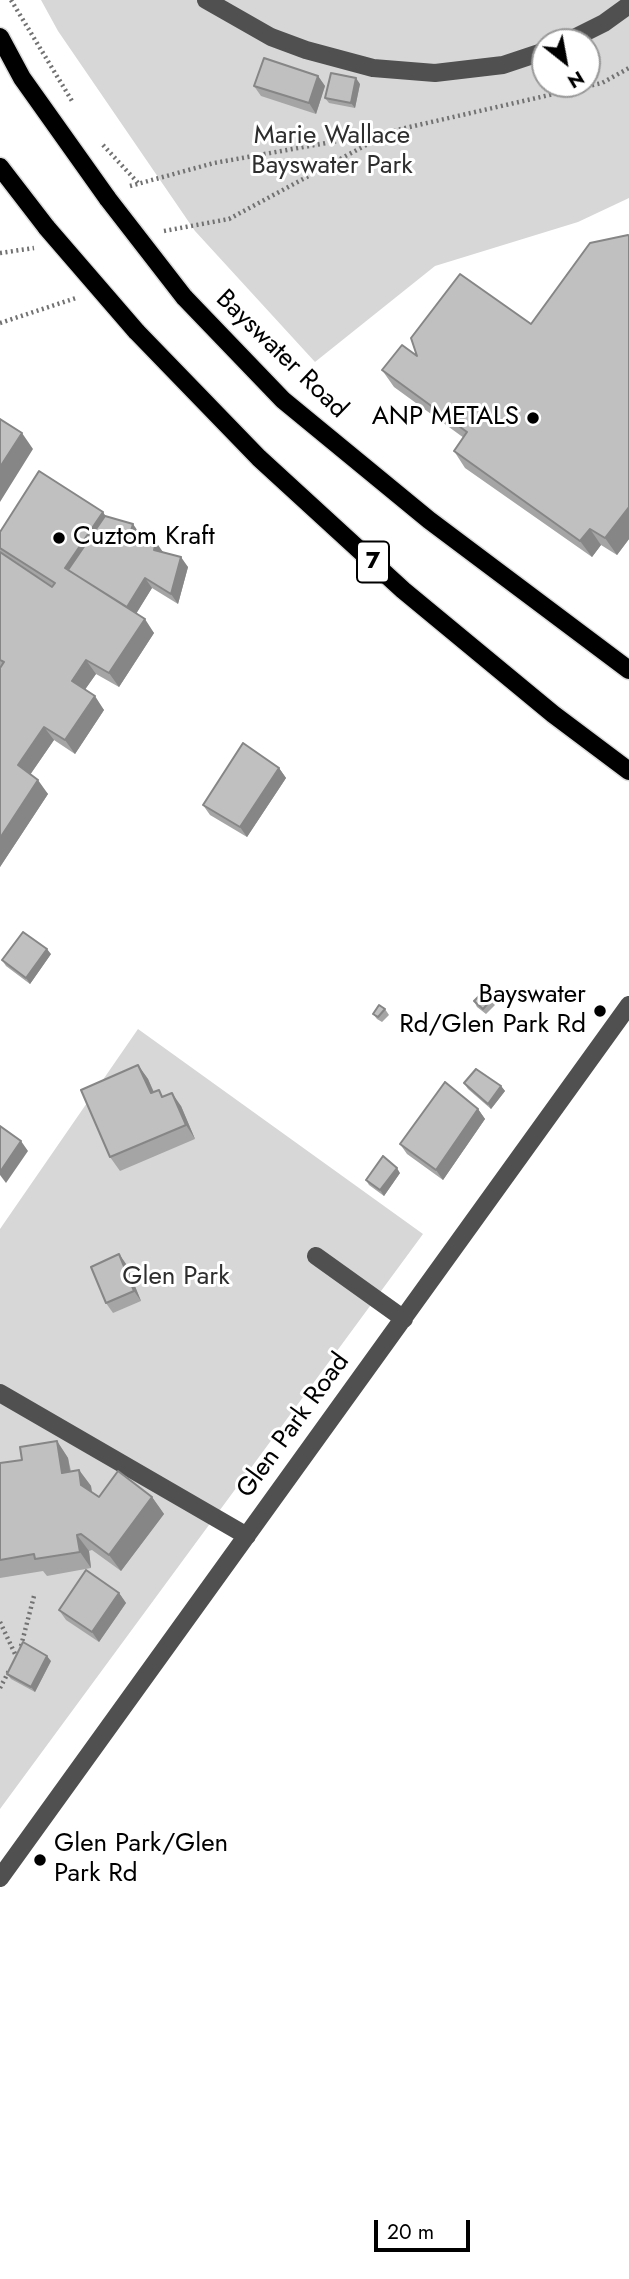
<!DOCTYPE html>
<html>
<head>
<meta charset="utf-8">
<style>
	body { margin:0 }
	#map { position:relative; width:629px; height:2279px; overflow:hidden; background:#fff; font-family:Jost,sans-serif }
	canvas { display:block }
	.north { position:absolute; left:531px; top:28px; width:70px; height:70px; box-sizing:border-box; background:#fff; border:2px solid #999; border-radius:50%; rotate:149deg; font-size:19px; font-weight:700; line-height:28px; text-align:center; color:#000 }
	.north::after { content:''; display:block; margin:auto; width:24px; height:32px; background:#000; clip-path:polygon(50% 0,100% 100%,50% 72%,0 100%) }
	.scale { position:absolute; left:374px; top:2220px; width:96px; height:32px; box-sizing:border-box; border:4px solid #000; border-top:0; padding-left:9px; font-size:21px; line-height:24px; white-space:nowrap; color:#000; -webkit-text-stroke:5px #fff; paint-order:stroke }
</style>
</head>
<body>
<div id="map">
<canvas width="629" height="2279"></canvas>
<div class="north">N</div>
<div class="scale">20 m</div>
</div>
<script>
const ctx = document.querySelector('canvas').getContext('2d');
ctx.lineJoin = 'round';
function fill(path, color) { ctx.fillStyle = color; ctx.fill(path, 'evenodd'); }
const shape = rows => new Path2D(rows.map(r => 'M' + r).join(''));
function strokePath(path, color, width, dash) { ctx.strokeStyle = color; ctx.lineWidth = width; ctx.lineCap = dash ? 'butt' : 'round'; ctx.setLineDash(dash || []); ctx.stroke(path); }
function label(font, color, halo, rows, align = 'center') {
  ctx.font = font + ' Jost,sans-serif'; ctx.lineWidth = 6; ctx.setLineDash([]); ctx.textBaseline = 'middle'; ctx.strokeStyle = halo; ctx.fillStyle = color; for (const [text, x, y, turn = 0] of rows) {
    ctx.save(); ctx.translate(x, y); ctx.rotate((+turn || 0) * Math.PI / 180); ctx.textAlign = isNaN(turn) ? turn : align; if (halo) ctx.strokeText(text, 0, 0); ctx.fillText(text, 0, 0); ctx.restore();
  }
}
const green = shape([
	[41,0,629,0,629,198,578,222,435,266,315,362,195,231,58,31],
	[545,42,587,42,587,84,545,84],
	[138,1029,423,1234,0,1809,0,1229]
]);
const path = shape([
	[11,0,72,101],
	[103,145,139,184],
	[130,186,214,163,388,132],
	[164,231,229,219,392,131,602,83,629,68],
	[0,253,34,248],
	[0,323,76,298],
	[0,1622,16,1656],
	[21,1646,34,1596],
	[0,1688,10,1669]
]);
const minor = shape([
	[206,0,271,37,306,50,373,68,435,73,503,65,545,51],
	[566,42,604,23,629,5],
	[316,1256,404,1319],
	[0,1393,247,1536],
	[0,1878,629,1005]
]);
const major = shape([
	[0,37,22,78,108,199],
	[0,167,47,228],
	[184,297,283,400,429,520,629,670],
	[136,331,259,458,403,590,553,714,629,771]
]);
const majorBridge = shape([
	[108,199,184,297],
	[47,228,136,331]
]);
const wall = shape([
	[318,76,325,86,316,114,261,96,254,86],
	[360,84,355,108,329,103,325,98],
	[629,236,629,539,617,555,601,545,592,557,465,468,454,451,464,438,394,387,382,370,531,324],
	[103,512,105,516,140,534,139,537,188,567,178,604,152,588,136,613,154,633,119,687,96,674,85,689,104,710,75,754,54,740,30,775,48,794,0,867,0,532],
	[279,768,286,778,247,837,210,815,203,805],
	[51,954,30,984,6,966,2,960],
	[491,1000,495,1005,486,1014,477,1007,474,1001],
	[385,1009,389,1015,382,1022,377,1019,373,1014],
	[138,1065,148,1079,154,1092,181,1106,195,1139,120,1171,110,1157],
	[464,1083,501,1086,505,1091,491,1109,468,1089],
	[478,1109,485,1119,443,1180,407,1154,400,1144],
	[400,1173,384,1196,369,1185,366,1180],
	[119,1254,126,1264,141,1301,113,1313,106,1303],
	[57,1441,68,1458,71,1471,79,1470,91,1486,92,1492,99,1497,152,1497,164,1514,121,1571,92,1550,89,1551,91,1568,47,1576,43,1571,0,1578,0,1463,22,1460],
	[119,1593,126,1603,99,1642,66,1620,59,1610],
	[51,1661,35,1692,11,1679,7,1674]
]);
const shadedWall = shape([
	[318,76,325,86,316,114,309,103],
	[356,78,360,84,355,108,351,103],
	[22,433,33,449,0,502,0,467],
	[629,507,629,539,617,555,605,538],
	[103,512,112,526,77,578,65,568],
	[133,524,140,534,137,544,130,534],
	[590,529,601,545,592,557,580,541],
	[156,542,163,552,154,550],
	[181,557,188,567,178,604,171,594],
	[145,578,152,588,133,619,126,609],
	[145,619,154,633,119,687,109,673],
	[86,660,96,674,82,694,72,681],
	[95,696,104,710,75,754,65,740],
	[44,727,54,740,27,779,18,765],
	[279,768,286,778,247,837,240,827],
	[38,780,48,794,0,867,0,838],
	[47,949,51,954,30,984,26,978],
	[138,1065,148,1079,160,1107,151,1093],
	[501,1086,505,1091,491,1109,488,1104],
	[172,1093,181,1106,195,1139,186,1125],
	[478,1109,485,1119,443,1180,436,1170],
	[21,1141,28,1151,6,1183,0,1175,0,1172],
	[397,1168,400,1173,384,1196,380,1190],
	[119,1254,126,1264,141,1301,134,1291],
	[57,1441,68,1458,73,1489,62,1473],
	[79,1470,91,1486,93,1501,81,1485],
	[152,1497,164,1514,121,1571,109,1555],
	[77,1535,89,1551,91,1568,80,1552],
	[119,1593,126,1603,99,1642,92,1632],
	[47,1656,51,1661,35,1692,31,1687]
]);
const building = shape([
	[264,58,318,76,309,103,254,86,264,58],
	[331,73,356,78,351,103,325,98,331,73],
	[628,235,629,236,629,507,605,538,590,529,580,541,454,451,467,432,382,370,402,345,417,356,411,338,460,274,531,324,590,243,628,235],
	[0,419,22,433,0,467,0,419],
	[39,471,103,512,65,568,145,619,109,673,86,660,72,681,95,696,65,740,44,727,18,765,38,780,0,838,0,668,4,662,0,660,0,552,52,587,55,583,0,548,0,532,39,471],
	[105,516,133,524,130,534,156,542,154,550,181,557,171,594,145,578,127,607,68,570,105,516],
	[243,743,279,768,240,827,203,805,243,743],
	[23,932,47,949,26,978,2,960,23,932],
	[482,993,491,1000,483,1009,474,1001,482,993],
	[379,1005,385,1009,378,1017,373,1014,379,1005],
	[138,1065,151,1093,159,1090,162,1097,172,1093,186,1125,110,1157,81,1090,138,1065],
	[476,1069,501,1086,488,1104,464,1083,476,1069],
	[445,1082,478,1109,436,1170,400,1144,445,1082],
	[0,1126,21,1141,0,1172,0,1126],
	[383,1156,397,1168,380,1190,366,1180,383,1156],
	[119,1254,134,1291,106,1303,91,1267,119,1254],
	[57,1441,62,1473,79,1470,81,1485,99,1497,118,1471,152,1497,109,1555,81,1534,77,1535,80,1552,35,1559,34,1554,0,1560,0,1463,22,1460,20,1447,57,1441],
	[86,1570,119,1593,92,1632,59,1610,86,1570],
	[23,1642,47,1656,31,1687,7,1674,23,1642]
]);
const markers = [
	[533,418,7,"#000"],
	[59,538,7,"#000"],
	[600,1011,7,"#000"],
	[40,1860,7,"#000"]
];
const shields = [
	[373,562,32]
];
const shieldNames = [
	["7",373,562]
];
const parkNames = [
	["Marie Wallace",332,137],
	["Bayswater Park",332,167],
	["Glen Park",176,1278]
];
const streetNames = [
	["Bayswater Road",281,355,44],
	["Glen Park Road",294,1426,-54]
];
const poiNames = [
	["ANP METALS",519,418],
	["Cuztom Kraft",73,538,"left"],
	["Bayswater",586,996],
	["Rd/Glen Park Rd",586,1026],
	["Glen Park/Glen",54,1845,"left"],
	["Park Rd",54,1875,"left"]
];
fill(green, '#d7d7d7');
strokePath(major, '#dbdbdb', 21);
strokePath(path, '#727272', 4.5, [2, 3.5]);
strokePath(minor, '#505050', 18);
strokePath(major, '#000', 18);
strokePath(majorBridge, '#dbdbdb', 21, []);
strokePath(majorBridge, '#000', 18);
fill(wall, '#a5a5a5');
fill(shadedWall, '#868686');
fill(building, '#c0c0c0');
strokePath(building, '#868686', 2);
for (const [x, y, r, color] of markers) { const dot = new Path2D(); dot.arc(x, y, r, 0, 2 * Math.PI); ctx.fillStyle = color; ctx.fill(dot); strokePath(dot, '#fff', 2.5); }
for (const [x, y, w] of shields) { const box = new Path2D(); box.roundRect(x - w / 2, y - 20.5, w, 41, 5); ctx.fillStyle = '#fff'; ctx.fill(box); strokePath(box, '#000', 2); }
label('bold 24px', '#000', null, shieldNames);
label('26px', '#2e2e2e', '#fff', parkNames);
label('26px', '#000', '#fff', streetNames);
label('26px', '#000', '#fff', poiNames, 'right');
</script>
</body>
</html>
